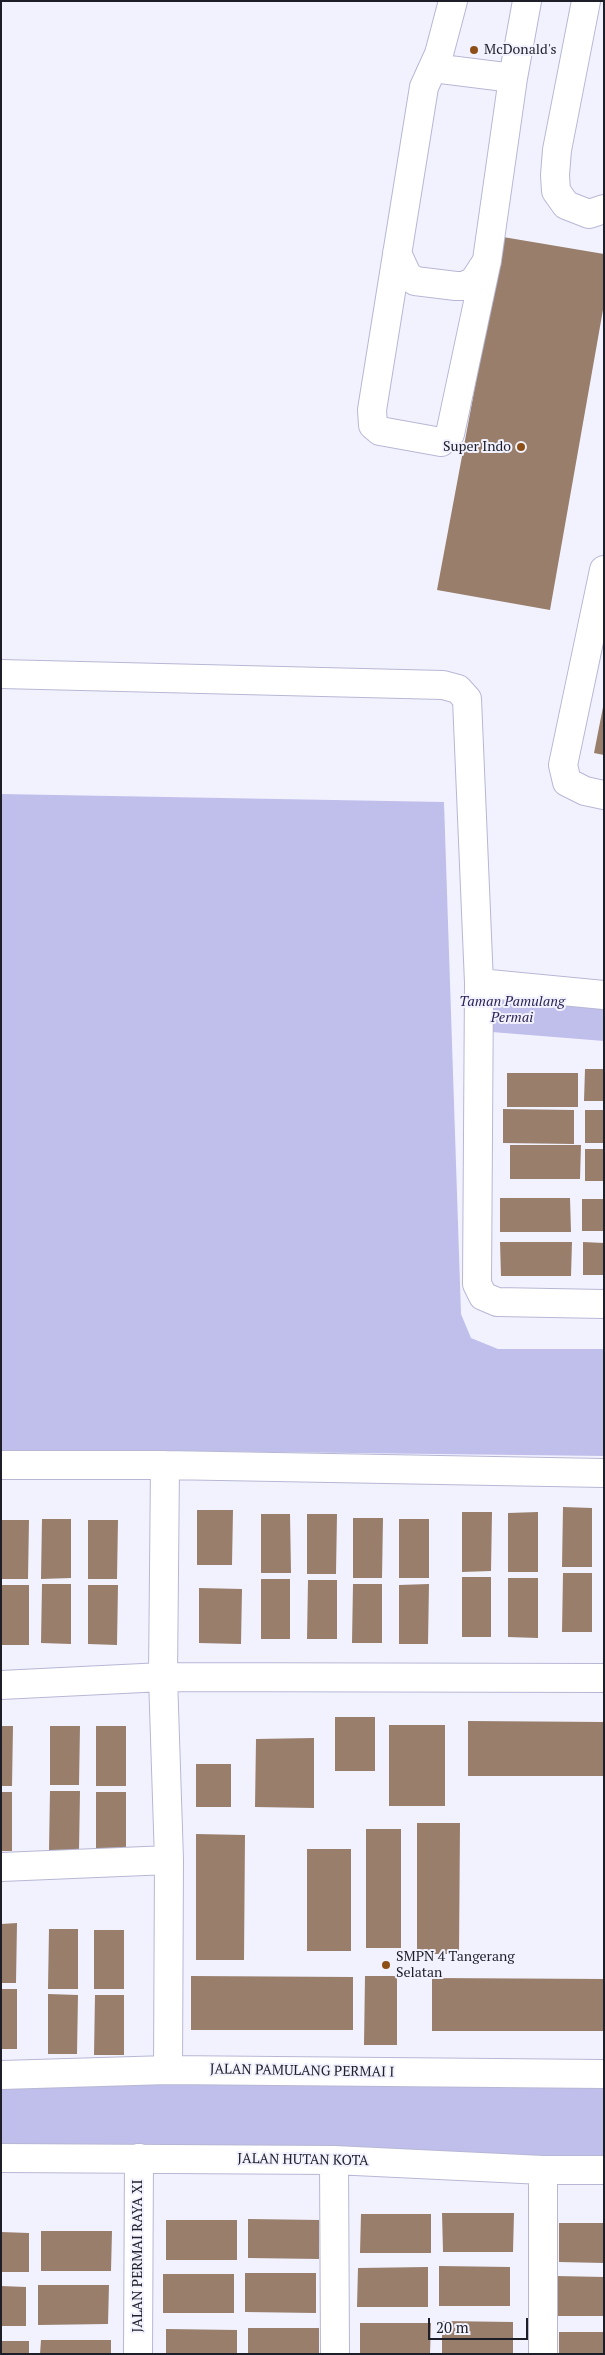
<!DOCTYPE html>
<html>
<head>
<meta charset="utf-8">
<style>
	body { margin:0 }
	#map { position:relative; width:605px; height:2355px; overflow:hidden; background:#f2f2ff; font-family:"PT Serif",serif }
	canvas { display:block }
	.frame { position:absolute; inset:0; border:2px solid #1e1e29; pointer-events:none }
	.scale { position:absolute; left:428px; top:2318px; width:100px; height:22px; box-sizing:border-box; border:2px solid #1e1e29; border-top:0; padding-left:6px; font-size:15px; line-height:18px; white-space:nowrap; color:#1e1e29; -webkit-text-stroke:4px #f2f2ff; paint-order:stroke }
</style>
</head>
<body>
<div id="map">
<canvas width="605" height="2355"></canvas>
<div class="frame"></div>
<div class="scale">20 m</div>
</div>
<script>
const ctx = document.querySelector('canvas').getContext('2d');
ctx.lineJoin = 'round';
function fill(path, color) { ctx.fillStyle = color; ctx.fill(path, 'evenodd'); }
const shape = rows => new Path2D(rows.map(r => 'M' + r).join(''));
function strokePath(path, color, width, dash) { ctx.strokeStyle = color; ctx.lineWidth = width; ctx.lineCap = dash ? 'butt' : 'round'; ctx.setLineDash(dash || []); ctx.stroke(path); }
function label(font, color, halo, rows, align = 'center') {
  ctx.font = font + ' "PT Serif",serif'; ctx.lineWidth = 4; ctx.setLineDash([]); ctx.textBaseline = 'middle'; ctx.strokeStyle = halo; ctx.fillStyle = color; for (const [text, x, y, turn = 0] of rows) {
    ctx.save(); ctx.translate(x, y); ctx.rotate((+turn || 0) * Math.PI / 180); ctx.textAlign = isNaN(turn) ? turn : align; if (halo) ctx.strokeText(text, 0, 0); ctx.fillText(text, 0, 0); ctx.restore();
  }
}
const green = shape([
	[1,794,444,802,461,1314,471,1338,498,1349,604,1349,604,1456,180,1451,1,1456],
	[479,983,604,995,604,1041,479,1031],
	[604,2080,604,2166,1,2168,1,2081]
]);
const building = shape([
	[503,237,604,254,604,304,550,610,437,590],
	[603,707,604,707,604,755,594,753],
	[585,1069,604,1069,604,1101,584,1101],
	[507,1073,578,1073,578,1107,507,1107],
	[503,1109,574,1110,574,1144,503,1143],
	[585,1110,604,1110,604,1143,585,1143],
	[510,1145,581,1145,580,1179,510,1179],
	[585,1149,604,1149,604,1181,585,1181],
	[500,1198,570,1198,571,1232,500,1232],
	[582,1199,604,1199,604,1231,582,1231],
	[500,1242,572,1242,571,1276,501,1276],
	[583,1242,604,1243,604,1275,583,1275],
	[563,1507,592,1508,592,1567,562,1567],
	[197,1510,233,1510,232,1565,197,1565],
	[462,1512,492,1512,491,1571,462,1572],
	[538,1512,538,1572,508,1572,508,1513],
	[261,1514,290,1514,291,1573,261,1573],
	[307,1514,337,1514,336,1574,307,1574],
	[353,1518,383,1518,382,1578,353,1578],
	[42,1519,71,1519,71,1578,41,1579],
	[399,1519,429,1519,429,1578,399,1578],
	[1,1520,29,1520,28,1579,1,1579],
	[88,1520,118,1520,117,1579,88,1579],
	[563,1573,592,1573,592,1632,562,1632],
	[462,1577,491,1577,491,1637,462,1637],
	[508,1578,538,1578,538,1638,508,1637],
	[261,1579,290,1579,290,1639,261,1639],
	[308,1580,337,1580,337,1639,307,1639],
	[42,1584,71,1584,71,1644,41,1643],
	[353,1584,382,1584,382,1643,352,1643],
	[429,1584,428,1644,399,1644,399,1585],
	[1,1585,29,1585,29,1645,1,1645],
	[88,1585,118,1585,117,1645,88,1644],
	[199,1588,242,1589,241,1644,199,1643],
	[335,1717,375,1717,375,1771,335,1771],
	[468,1721,604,1722,604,1776,468,1776],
	[389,1725,445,1725,445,1806,389,1806],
	[1,1726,13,1726,12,1786,1,1786],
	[50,1726,80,1726,79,1785,50,1785],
	[96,1726,126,1726,126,1786,96,1786],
	[314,1738,314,1808,255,1807,256,1739],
	[196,1764,231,1764,231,1807,196,1807],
	[50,1791,80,1791,79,1850,49,1851],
	[1,1792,12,1792,12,1851,1,1851],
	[96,1792,126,1792,126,1851,96,1851],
	[417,1823,460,1823,459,1954,417,1954],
	[366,1829,401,1829,401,1948,366,1948],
	[196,1834,245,1835,244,1960,196,1960],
	[307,1849,351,1849,351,1951,307,1951],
	[17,1923,16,1983,1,1983,1,1924],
	[49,1929,78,1929,78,1989,48,1989],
	[94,1930,124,1930,124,1989,94,1989],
	[191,1976,353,1977,353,2030,191,2030],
	[365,1976,397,1976,397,2045,364,2045],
	[432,1978,604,1979,604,2031,432,2031],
	[1,1989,17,1989,17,2049,1,2049],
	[48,1994,78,1995,77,2054,48,2054],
	[95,1995,124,1995,124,2055,94,2055],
	[442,2213,514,2213,513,2252,443,2252],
	[361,2214,431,2214,431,2253,360,2253],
	[248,2219,319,2220,319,2259,248,2258],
	[166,2220,237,2220,237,2260,166,2260],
	[559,2223,604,2223,604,2263,559,2262],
	[41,2231,112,2231,111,2271,41,2271],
	[1,2232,29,2233,29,2272,1,2272],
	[439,2266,510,2267,510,2306,439,2306],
	[428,2267,428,2307,357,2307,358,2268],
	[245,2273,316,2273,316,2313,245,2312],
	[163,2274,234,2274,234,2313,163,2313],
	[556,2276,604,2277,604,2316,556,2316],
	[38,2285,109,2285,108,2324,38,2325],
	[1,2286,26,2287,26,2326,1,2326],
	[442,2321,513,2322,513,2354,442,2354],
	[360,2323,431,2323,430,2354,360,2354],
	[248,2328,319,2328,319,2354,248,2354],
	[166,2329,237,2330,237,2354,166,2354],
	[559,2332,604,2332,604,2354,559,2354],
	[41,2340,111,2340,111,2354,40,2354],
	[1,2341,29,2341,29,2354,1,2354]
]);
const minor = shape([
	[453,1,439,54,424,87,372,410,373,425,380,431,441,442,450,434,487,260,513,78,527,1],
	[586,1,557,150,555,175,556,191,566,205,589,214,604,209],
	[433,68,513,78],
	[397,253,407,275,415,281,456,286,464,286,474,281,487,261],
	[604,570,563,765,567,782,585,791,604,795],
	[1,674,443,685,458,689,467,699,479,983,477,1284,483,1296,497,1302,604,1304],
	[479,983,604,995],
	[1,1465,165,1465,604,1473],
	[165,1465,163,1677,169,1860,168,2070],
	[1,1685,163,1677,604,1678],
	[1,1867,169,1860],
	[1,2075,168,2070,604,2074],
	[1,2158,334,2160,543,2170,604,2170],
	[334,2160,335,2354],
	[543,2170,543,2354],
	[138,2354,139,2158]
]);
const markers = [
	[474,50,5,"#8e4f16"],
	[521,447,5,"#8e4f16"],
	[386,1965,5,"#8e4f16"]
];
const poiNames = [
	["McDonald's",484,50],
	["Super Indo",511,447,"right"],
	["SMPN 4 Tangerang",396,1957],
	["Selatan",396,1973]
];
const parkNames = [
	["Taman Pamulang",512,1002],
	["Permai",512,1018]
];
const streetNames = [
	["JALAN PAMULANG PERMAI I",302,2071,1],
	["JALAN HUTAN KOTA",303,2160,1],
	["JALAN PERMAI RAYA XI",138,2256,-90]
];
fill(green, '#c0bfeb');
fill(building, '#987e6b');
strokePath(minor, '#b7b7d5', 30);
strokePath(minor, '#fff', 28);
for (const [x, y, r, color] of markers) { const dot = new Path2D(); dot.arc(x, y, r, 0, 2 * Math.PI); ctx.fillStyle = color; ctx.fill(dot); strokePath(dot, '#f2f2ff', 2); }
label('14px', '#1e1e29', '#f2f2ff', poiNames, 'left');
label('italic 14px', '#2a2257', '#f2f2ff', parkNames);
label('14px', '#1e1e29', '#f2f2ff', streetNames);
</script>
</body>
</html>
